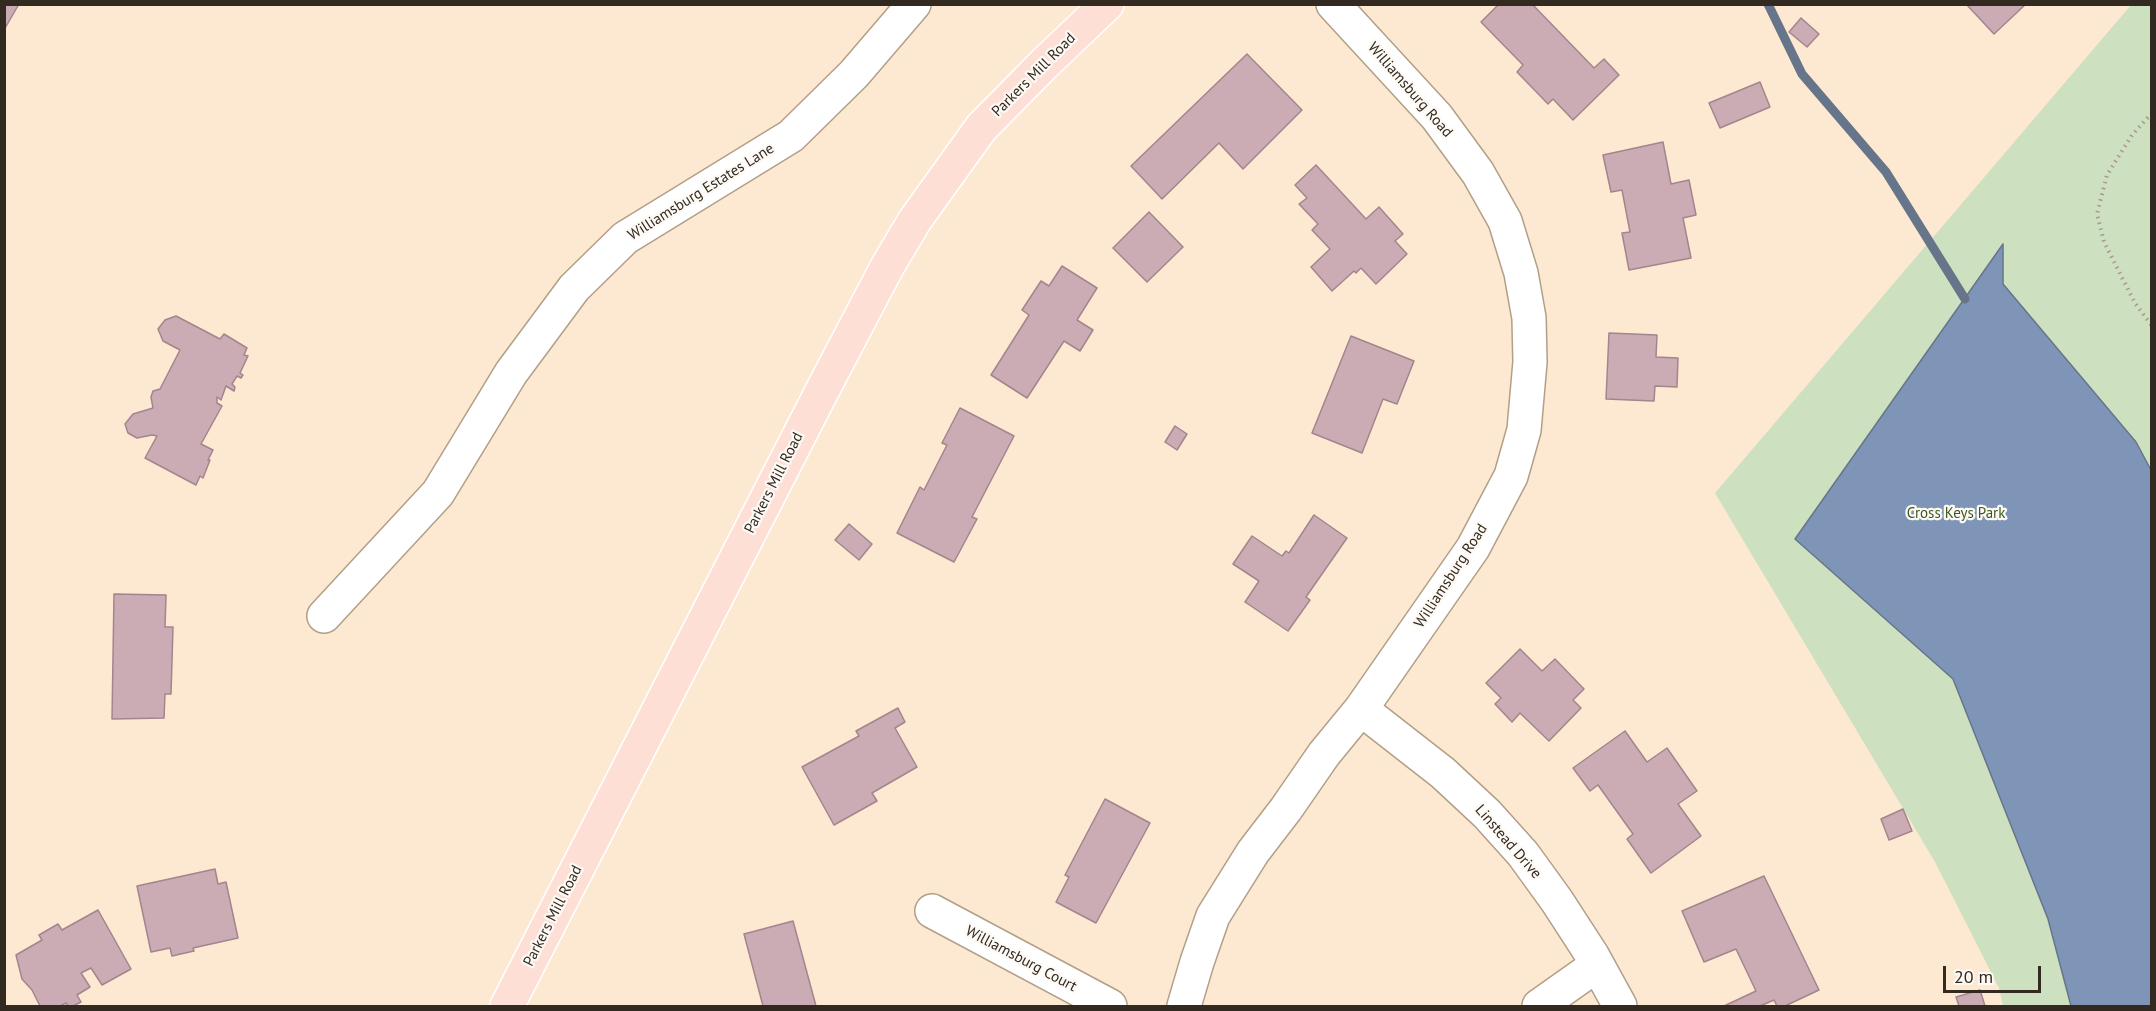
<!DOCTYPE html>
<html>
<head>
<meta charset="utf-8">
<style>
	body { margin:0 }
	#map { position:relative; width:2156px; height:1011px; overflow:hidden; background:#fde9d1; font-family:"PT Sans",sans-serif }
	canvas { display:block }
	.frame { position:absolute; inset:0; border:6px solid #322a21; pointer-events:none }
	.scale { position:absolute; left:1943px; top:966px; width:98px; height:27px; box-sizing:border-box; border:3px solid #322a21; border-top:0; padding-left:8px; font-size:18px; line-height:21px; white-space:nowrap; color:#322a21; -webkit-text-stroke:4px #fdf9f4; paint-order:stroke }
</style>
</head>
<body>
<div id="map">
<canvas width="2156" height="1011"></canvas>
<div class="frame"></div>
<div class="scale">20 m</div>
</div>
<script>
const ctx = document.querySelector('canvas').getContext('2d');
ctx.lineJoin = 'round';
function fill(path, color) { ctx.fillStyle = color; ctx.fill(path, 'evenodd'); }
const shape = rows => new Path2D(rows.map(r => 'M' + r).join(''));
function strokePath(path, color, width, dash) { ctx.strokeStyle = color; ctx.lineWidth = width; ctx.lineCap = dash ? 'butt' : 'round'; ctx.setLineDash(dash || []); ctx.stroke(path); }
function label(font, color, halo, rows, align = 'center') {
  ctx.font = font + ' "PT Sans",sans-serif'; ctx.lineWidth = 4.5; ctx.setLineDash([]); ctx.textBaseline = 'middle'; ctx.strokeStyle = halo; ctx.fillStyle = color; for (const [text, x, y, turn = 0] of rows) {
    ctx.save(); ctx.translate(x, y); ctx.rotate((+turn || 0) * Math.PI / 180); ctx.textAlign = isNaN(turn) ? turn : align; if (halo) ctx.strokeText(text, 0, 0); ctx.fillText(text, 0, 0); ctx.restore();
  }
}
const green = shape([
	[2131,5,2151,5,2151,1006,2003,1006,1999,988,1935,862,1715,493]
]);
const water = shape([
	[2003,244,2003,284,2136,442,2151,470,2151,1006,2071,1006,2048,919,1953,679,1795,539,2003,244]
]);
const stream = shape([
	[1768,4,1802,74,1886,172,1965,299]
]);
const building = shape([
	[4,4,19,4,4,30,4,4],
	[1499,4,1532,4,1594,68,1604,59,1619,75,1573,120,1553,99,1548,104,1517,72,1523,65,1481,22,1499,4],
	[1966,4,2026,4,1994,34,1966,4],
	[1801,18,1819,34,1807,47,1789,32,1801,18],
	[1247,54,1302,110,1243,169,1219,143,1162,199,1131,166,1247,54],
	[1760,82,1770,107,1720,128,1709,103,1760,82],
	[1663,142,1671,184,1689,180,1696,215,1683,218,1691,258,1629,270,1622,233,1630,232,1622,190,1611,192,1603,155,1663,142],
	[1316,165,1366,219,1379,207,1403,234,1395,241,1407,254,1376,284,1361,268,1356,273,1354,271,1332,291,1311,267,1330,249,1312,230,1318,224,1299,204,1307,198,1295,185,1316,165],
	[1149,212,1183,247,1147,282,1113,248,1149,212],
	[1062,266,1097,288,1077,320,1093,330,1080,351,1064,341,1027,398,991,375,1029,315,1022,310,1041,281,1049,286,1062,266],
	[176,316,220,339,224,334,247,348,244,355,248,356,240,373,243,375,241,378,237,376,232,384,235,387,234,391,226,386,221,400,217,397,217,403,222,406,201,444,213,450,208,460,210,460,203,478,200,476,196,485,145,458,157,436,152,435,137,438,128,433,125,424,133,414,153,408,151,397,153,391,160,389,180,350,163,341,158,329,165,320,176,316],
	[1609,333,1657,335,1656,357,1678,358,1677,387,1655,386,1654,401,1606,399,1609,333],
	[1351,336,1414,361,1397,404,1383,399,1362,453,1312,433,1351,336],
	[960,408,1014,436,972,517,977,519,954,562,897,533,920,487,924,490,947,445,942,443,960,408],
	[1175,426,1187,434,1177,450,1165,442,1175,426],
	[1314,515,1347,538,1306,597,1310,600,1288,631,1245,602,1259,581,1233,564,1252,536,1282,556,1286,551,1289,553,1314,515],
	[849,524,872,544,859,560,835,540,849,524],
	[114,594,166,595,165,627,173,627,171,694,165,694,164,718,112,719,114,594],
	[1520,649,1542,671,1555,659,1584,689,1573,700,1581,708,1549,741,1520,713,1512,722,1495,704,1501,698,1486,683,1520,649],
	[898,708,905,722,895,728,917,767,872,793,877,801,834,825,802,767,859,736,856,731,898,708],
	[1625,731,1647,762,1667,748,1697,791,1678,804,1701,836,1651,873,1627,839,1633,834,1598,785,1590,791,1573,768,1625,731],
	[1105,799,1150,823,1096,923,1056,902,1069,877,1065,875,1105,799],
	[1903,809,1912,831,1889,840,1881,819,1903,809],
	[215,869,218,884,226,882,238,938,193,948,194,951,172,956,170,948,151,952,137,886,215,869],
	[1764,876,1819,990,1785,1006,1777,1006,1774,1000,1760,1006,1724,1006,1756,991,1736,949,1704,962,1682,911,1764,876],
	[98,910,131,969,102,985,91,968,81,973,90,987,77,995,81,1002,73,1006,68,1006,66,1003,60,1006,40,1006,32,990,22,979,16,955,42,940,39,935,58,924,62,930,98,910],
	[793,921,816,1006,763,1006,744,934,793,921],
	[1980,990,1985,1006,1959,1006,1956,997,1980,990]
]);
const path = shape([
	[2152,113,2132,135,2107,175,2097,214,2104,242,2135,303,2152,326]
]);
const minor = shape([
	[324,616,438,493,511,373,574,288,625,238,791,136,854,74,914,4],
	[1361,709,1443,773,1487,814,1523,854,1557,901,1592,955,1620,1006],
	[932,911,1110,1006],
	[1184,1006,1197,962,1213,916,1253,852,1286,809,1324,754,1361,709,1473,548,1511,476,1524,430,1530,362,1529,318,1521,273,1505,221,1478,173,1437,117,1333,4],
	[1539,1006,1597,965]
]);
const major = shape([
	[507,1006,822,391,887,267,915,220,981,128,1043,65,1107,4]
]);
const streetNames = [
	["Parkers Mill Road",1034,75,-45],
	["Williamsburg Road",1410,90,49],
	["Williamsburg Estates Lane",701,192,-32],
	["Parkers Mill Road",774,483,-63],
	["Williamsburg Road",1451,576,-57],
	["Linstead Drive",1508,842,49],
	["Parkers Mill Road",553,916,-63],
	["Williamsburg Court",1021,959,28]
];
const parkNames = [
	["Cross Keys Park",1956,514]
];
fill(green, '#cde0c0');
fill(water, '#7e95b8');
strokePath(water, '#67758b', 1.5);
strokePath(stream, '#67758b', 9);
fill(building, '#cbabb4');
strokePath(building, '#a3858d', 1.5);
strokePath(minor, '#b19f88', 36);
strokePath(major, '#fff', 36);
strokePath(path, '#a99a89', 4, [1.5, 4.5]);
strokePath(minor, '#fff', 33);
strokePath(major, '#fddfd6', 33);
label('15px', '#322a21', '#fdf9f4', streetNames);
label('15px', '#3b5820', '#fdf9f4', parkNames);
</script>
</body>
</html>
